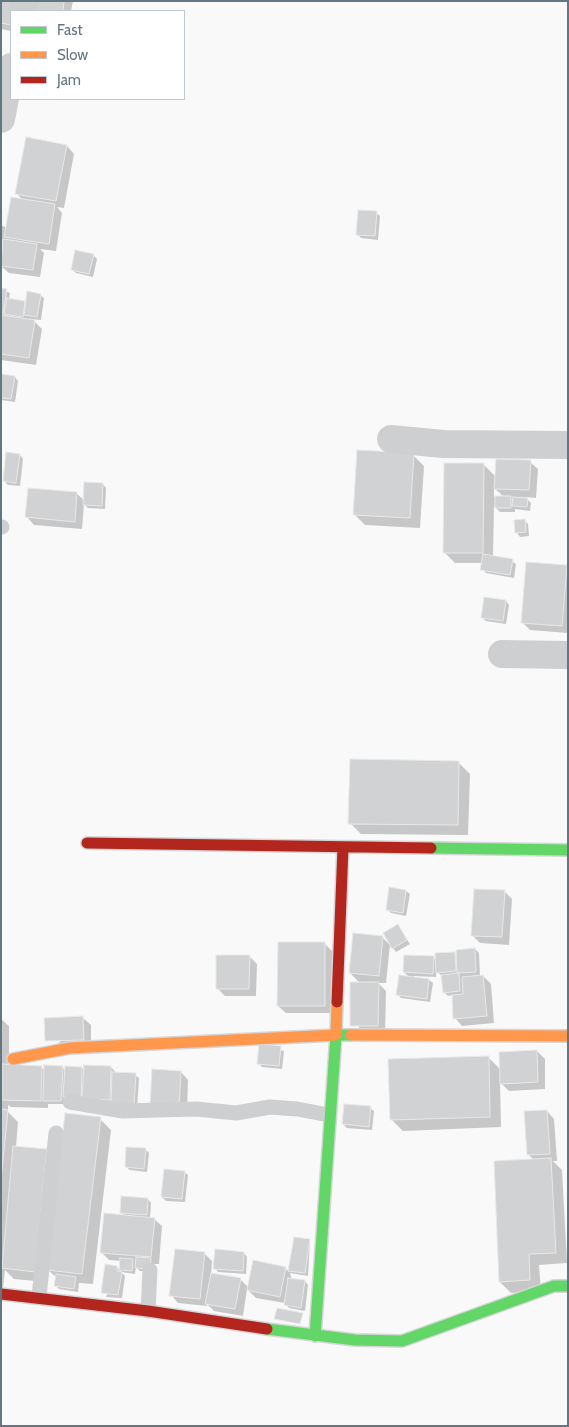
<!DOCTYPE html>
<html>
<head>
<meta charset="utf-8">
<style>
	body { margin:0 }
	#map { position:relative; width:569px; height:1427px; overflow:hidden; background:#f9f9f9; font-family:Cabin,sans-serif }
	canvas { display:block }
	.frame { position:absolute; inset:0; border:2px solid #657683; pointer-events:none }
	.legend { position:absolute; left:10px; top:10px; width:175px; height:90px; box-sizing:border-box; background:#fff; border:1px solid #c1c8cd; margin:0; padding:6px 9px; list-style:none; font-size:15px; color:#657683 }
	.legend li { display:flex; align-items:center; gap:10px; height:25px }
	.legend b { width:25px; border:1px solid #c1c8cd }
</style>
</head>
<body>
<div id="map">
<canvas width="569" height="1427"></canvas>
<div class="frame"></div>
<ul class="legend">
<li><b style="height:6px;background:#63d668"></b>Fast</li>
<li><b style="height:6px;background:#ff974d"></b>Slow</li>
<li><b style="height:6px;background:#b3261e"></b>Jam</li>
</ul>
</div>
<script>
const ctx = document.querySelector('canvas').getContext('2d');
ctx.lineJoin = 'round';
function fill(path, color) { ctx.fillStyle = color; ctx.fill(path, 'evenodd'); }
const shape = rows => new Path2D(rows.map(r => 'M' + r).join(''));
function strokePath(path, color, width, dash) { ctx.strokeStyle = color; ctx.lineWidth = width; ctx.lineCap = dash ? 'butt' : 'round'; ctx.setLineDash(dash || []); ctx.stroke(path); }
const shadow = shape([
	[1,1,11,11,11,31,1,29],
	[36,1,73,1,71,11,34,11],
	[67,146,74,154,64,208,57,207,62,213,56,251,40,249,44,253,40,277,9,273,1,266,4,241,1,241,1,225,7,228,23,200,16,193],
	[376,213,380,216,378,240,361,238,357,234],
	[93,255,97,259,93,277,76,273,72,270],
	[1,289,10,293,9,300,27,303,40,295,44,298,41,320,32,319,42,329,36,365,1,360],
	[1,375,15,377,18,381,15,402,1,400],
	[20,455,23,459,20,486,8,485,4,481],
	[413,455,424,466,420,528,365,525,354,514],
	[530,462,538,469,536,498,525,497,531,503,530,511,515,509,515,512,500,512,494,506,493,557,512,561,516,564,514,578,486,573,482,569,483,563,455,563,444,552,484,465,496,477],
	[494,488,504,497,494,497],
	[103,484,106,488,105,509,88,508,84,504,82,529,34,525,27,517,76,493,85,501],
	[524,520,528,524,529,536,520,537,517,533],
	[567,566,568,633,530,630,522,622],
	[506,601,509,605,506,624,486,621,482,618],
	[459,763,470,774,468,835,361,834,350,823],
	[406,891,410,894,406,916,391,913,388,910],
	[504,891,512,899,509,945,480,943,472,935],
	[398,926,410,944,396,952,393,948],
	[382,937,390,945,386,983,378,983,386,991,385,1034,359,1033,360,983,350,973],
	[325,944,332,951,332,1013,286,1013,278,1006],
	[475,949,479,953,480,977,483,976,491,984,494,1023,462,1026,455,1018,453,995,448,996,444,992,442,976,436,971,436,977,414,976,414,978,429,980,433,983,430,1002,401,998,397,994,410,978,404,972,433,957,437,960,454,953,458,957],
	[249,956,257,964,256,996,225,996,217,988],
	[83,1018,91,1025,91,1047,54,1048],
	[1,1019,9,1026,9,1066,41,1067,45,1071,62,1067,66,1071,82,1068,85,1071,111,1067,117,1074,135,1075,139,1078,137,1109,65,1104,48,1104,48,1108,11,1107,8,1105,8,1112,18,1122,16,1147,46,1150,100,1119,111,1130,93,1284,79,1283,78,1292,59,1289,55,1285,57,1278,47,1269,46,1282,14,1279,5,1270,3,1288,1,1288],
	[260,1045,284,1051,282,1069,262,1067,258,1063],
	[537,1051,545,1059,545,1089,509,1091,500,1082,501,1127,403,1131,392,1120,488,1057,501,1070],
	[153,1071,181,1072,188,1080,187,1114],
	[370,1108,374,1111,372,1130,347,1128,343,1124],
	[547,1111,554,1119,557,1161,553,1161,562,1170,567,1263,539,1265,541,1291,511,1293,500,1282,534,1160,529,1155,526,1112],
	[145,1149,149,1153,147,1172,130,1170,126,1167],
	[184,1172,188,1175,185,1202,166,1201,162,1197],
	[148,1199,151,1203,150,1218,154,1219,162,1226,159,1264,154,1264,153,1272,140,1271,136,1267,135,1274,121,1272,125,1276,122,1298,106,1297,117,1267,120,1271,121,1261,109,1260,101,1252,125,1216,122,1213],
	[295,1238,310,1240,308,1276,290,1273,292,1280,305,1281,308,1285,305,1311,289,1308,285,1303,256,1298,247,1289,243,1316,214,1311,207,1304,207,1306,178,1303,171,1295,205,1254,212,1261,211,1275,240,1279,249,1288,285,1268,289,1272],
	[244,1253,247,1257,246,1274,218,1272,215,1268]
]);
const building = shape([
	[1,1,17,1,11,11,11,25,1,23,1,1],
	[34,1,64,1,63,11,33,11,34,1],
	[26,137,67,145,56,201,15,194,26,137],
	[11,197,55,204,49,244,4,237,11,197],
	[358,210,377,211,375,236,356,235,358,210],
	[3,239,37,244,33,270,1,266,3,239],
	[75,250,94,254,89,274,71,270,75,250],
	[1,288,7,289,3,314,1,313,1,288],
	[27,291,41,294,37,317,24,315,27,291],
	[7,298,25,301,23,317,4,314,7,298],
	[1,315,35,320,29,358,1,354,1,315],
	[1,374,15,376,11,399,1,398,1,374],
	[357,450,414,453,410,518,353,515,357,450],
	[6,452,20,454,16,483,3,481,6,452],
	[496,459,531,460,529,490,494,489,496,459],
	[444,463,484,463,483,553,443,553,444,463],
	[84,482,103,483,102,506,83,505,84,482],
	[28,488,77,492,75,522,25,517,28,488],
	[495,496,511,496,511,508,495,508,495,496],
	[513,497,528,498,527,507,512,506,513,497],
	[525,519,526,532,515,533,514,520,525,519],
	[483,554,513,559,510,575,480,570,483,554],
	[526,562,567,565,562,626,521,623,526,562],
	[484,597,506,600,503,621,481,618,484,597],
	[350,759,459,761,458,825,348,824,350,759],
	[389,887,406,890,403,913,386,910,389,887],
	[474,889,505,890,502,937,471,936,474,889],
	[398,924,407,940,392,949,383,933,398,924],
	[353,933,383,936,379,976,349,973,353,933],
	[278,942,325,942,325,1006,277,1006,278,942],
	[475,948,476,972,457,973,456,950,475,948],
	[455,952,456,971,436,973,435,953,455,952],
	[216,955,250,955,249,989,216,989,216,955],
	[404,955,434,956,433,974,403,972,404,955],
	[459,973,460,991,443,993,441,975,459,973],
	[399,975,429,979,427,999,396,995,399,975],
	[483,975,487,1016,453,1019,452,995,463,994,462,977,483,975],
	[350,982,379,982,378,1026,350,1026,350,982],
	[83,1016,84,1040,45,1041,44,1018,83,1016],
	[259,1044,281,1046,279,1066,257,1064,259,1044],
	[537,1050,538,1082,500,1084,499,1052,537,1050],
	[489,1056,490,1117,390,1120,388,1059,489,1056],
	[2,1064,42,1066,41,1101,2,1100,2,1064],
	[44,1065,63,1066,61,1101,43,1101,44,1065],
	[84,1065,111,1066,110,1100,82,1099,84,1065],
	[65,1066,82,1067,81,1098,63,1097,65,1066],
	[152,1069,181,1071,179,1107,150,1106,152,1069],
	[112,1072,136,1073,134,1106,111,1105,112,1072],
	[344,1104,371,1106,369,1127,342,1124,344,1104],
	[1,1109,8,1110,1,1180,1,1109],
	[547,1110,550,1154,527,1155,524,1111,547,1110],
	[65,1113,101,1117,82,1274,47,1270,65,1113],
	[13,1146,47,1149,35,1272,2,1268,13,1146],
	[126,1147,146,1148,144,1169,125,1167,126,1147],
	[551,1158,556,1253,529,1254,530,1280,499,1282,494,1161,551,1158],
	[164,1169,185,1171,182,1199,161,1197,164,1169],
	[121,1196,148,1198,147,1215,120,1213,121,1196],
	[104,1213,155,1218,151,1257,100,1253,104,1213],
	[294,1237,310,1239,305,1273,288,1271,294,1237],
	[175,1249,205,1252,200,1299,169,1296,175,1249],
	[215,1249,244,1252,243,1271,213,1269,215,1249],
	[136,1257,151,1258,150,1269,135,1268,136,1257],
	[120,1258,133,1259,132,1271,119,1270,120,1258],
	[253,1260,286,1267,280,1297,247,1290,253,1260],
	[105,1264,117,1266,117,1271,122,1272,118,1295,101,1293,105,1264],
	[211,1273,241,1278,235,1309,205,1304,211,1273],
	[56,1274,76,1277,74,1289,54,1286,56,1274],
	[288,1278,305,1280,301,1308,284,1305,288,1278],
	[277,1308,303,1313,300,1324,274,1319,277,1308]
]);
const lane = shape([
	[1,527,2,527],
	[70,1102,123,1111,196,1109,236,1113,270,1107,297,1109,329,1115],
	[39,1297,56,1133],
	[148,1311,150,1270]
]);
const street = shape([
	[22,11,24,1],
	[1,119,11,67],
	[391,439,443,444,568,445],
	[502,654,568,655]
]);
const fast = shape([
	[431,848,568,850],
	[267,1329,355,1340,402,1341,554,1286,568,1286],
	[315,1336,336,1035,351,1035]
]);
const slow = shape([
	[351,1035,568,1036],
	[13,1059,70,1048,336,1035,337,1002]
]);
const jam = shape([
	[87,843,431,848],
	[337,1002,343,847],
	[1,1294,148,1311,267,1329]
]);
fill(shadow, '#0003');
fill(building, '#d0d2d3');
strokePath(building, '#e8e8e8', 1);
strokePath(fast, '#d5d6d7', 14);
strokePath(slow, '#d5d6d7', 14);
strokePath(jam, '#d5d6d7', 14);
strokePath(lane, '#cecfd0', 15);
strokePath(street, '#cecfd0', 28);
strokePath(fast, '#63d668', 11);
strokePath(slow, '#ff974d', 11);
strokePath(jam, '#b3261e', 11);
</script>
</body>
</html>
